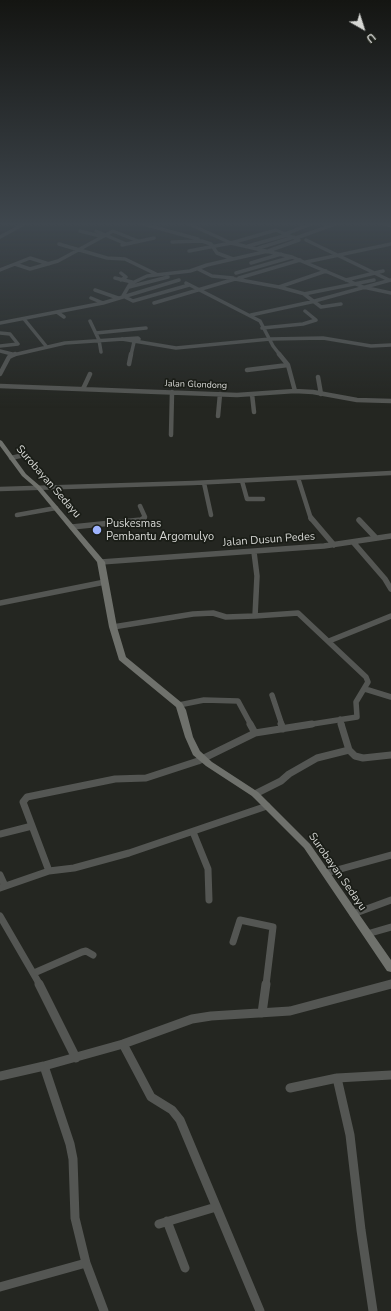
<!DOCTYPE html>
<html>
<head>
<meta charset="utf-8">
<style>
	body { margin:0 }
	#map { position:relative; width:391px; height:1311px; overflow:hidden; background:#242621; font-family:"Nunito Sans",sans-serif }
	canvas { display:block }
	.north { position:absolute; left:343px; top:8px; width:40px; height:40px; -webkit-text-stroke:3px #1a1d17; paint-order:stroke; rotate:141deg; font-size:11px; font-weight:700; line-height:16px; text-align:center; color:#d6d7d4 }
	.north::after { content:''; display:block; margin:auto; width:14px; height:18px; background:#d6d7d4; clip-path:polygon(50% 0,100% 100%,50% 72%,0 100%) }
</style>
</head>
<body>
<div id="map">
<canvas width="391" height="1311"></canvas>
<div class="north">U</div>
</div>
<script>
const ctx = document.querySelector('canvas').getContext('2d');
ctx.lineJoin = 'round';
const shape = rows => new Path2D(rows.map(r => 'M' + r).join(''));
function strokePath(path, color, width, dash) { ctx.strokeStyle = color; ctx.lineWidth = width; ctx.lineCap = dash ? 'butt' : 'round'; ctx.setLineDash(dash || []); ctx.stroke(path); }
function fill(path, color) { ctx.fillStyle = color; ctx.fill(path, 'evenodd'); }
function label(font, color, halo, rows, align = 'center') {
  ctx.font = font + ' "Nunito Sans",sans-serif'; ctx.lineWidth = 3.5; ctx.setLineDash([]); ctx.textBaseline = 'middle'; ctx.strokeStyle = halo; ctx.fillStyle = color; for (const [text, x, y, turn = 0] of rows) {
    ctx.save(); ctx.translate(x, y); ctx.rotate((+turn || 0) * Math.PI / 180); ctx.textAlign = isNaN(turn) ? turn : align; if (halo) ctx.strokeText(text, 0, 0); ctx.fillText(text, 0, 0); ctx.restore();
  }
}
const minorFar4 = shape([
	[143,224,198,239],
	[189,224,231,243,189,251],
	[386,224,391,226],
	[80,231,100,236],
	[96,231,126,244],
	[285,234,311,224],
	[0,237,24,224],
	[296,238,335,224],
	[299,240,276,230,231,243,292,257,363,287,391,293],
	[306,240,389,280],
	[172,242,202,241,211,244,217,253,233,259],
	[59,244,107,258,125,259,156,274],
	[122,245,154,238],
	[248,246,287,235],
	[259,248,294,237],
	[306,262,391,244],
	[251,263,281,254],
	[15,264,30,258,49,264],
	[198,269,212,276,233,278],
	[0,270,15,264,30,269,58,261,113,231,138,241],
	[121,273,126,277,121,280],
	[236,273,292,257],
	[115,278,132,282],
	[239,278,300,260],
	[346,280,383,271],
	[186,283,260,321,273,346,280,355],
	[189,285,133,301,123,296,130,284,147,276,190,271,207,265,268,251,299,240],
	[129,287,168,277],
	[279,287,305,294],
	[95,290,118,298],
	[91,298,103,303],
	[154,303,235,279,279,287,326,271],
	[341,304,321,307,304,294,374,280],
	[57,312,64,317],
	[251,315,311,302,391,280],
	[24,319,46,346],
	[90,321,99,340,101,352],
	[0,323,103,303,179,280],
	[262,328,303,324,316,320,305,311],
	[0,333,10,334,18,344,0,346],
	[96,333,146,328],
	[122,339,176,348,270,339,323,338,371,346,391,345],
	[0,351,12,354],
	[13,355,65,343,138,338,139,339,134,342,131,355]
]);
const minorFar3 = shape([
	[279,354,288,365,295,391],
	[129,364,131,354],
	[247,370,288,365],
	[0,374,9,357,15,354],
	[318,377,321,394],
	[0,386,237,395,295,391,313,392,357,400,391,401],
	[83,389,90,374],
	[252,394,254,412],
	[218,416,220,394],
	[171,435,172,392],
	[11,458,24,455],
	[298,478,311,519],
	[242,481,247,499,263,499],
	[204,483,211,515],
	[0,489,193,483,391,473],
	[140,506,145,517,143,519],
	[17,515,56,508]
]);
const minorFar2 = shape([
	[311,518,334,545],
	[359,520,376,538],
	[72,527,141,520,144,518],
	[353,542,385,579,391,589],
	[101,562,324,546,391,536],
	[0,603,105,582],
	[255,616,298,613,366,677,368,682,356,702,357,717,306,725],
	[113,627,193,614,213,613,226,617,255,616,257,576,254,552],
	[329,641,391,616],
	[365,689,391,697],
	[272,695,282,725],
	[179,705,204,700,238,701,251,725],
	[340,719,342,725]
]);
const minorFar1 = shape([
	[250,724,255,733],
	[281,724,283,729],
	[341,724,349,750,355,756,363,758,391,755],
	[255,794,281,781,289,774,317,758,349,750],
	[193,832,208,869,209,900],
	[0,834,32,826],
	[49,871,23,802,27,797,115,779,146,778,198,761,255,733,312,724],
	[326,873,391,855],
	[0,875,5,886],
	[0,888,49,871,74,868,129,853,267,806],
	[353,914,391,900],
	[0,916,40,985],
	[367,934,391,927],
	[233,942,240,920,273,927,266,985],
	[34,973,82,952,86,951,93,955],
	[388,985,391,984]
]);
const minor = shape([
	[39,984,76,1058],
	[262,1013,266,984],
	[123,1044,151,1097,172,1110,180,1120,260,1311],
	[44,1066,70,1144,73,1159,75,1218,86,1263,104,1311],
	[0,1076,44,1066,123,1044,192,1019,211,1016,290,1011,391,984],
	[337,1078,350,1135,361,1230,373,1311],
	[290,1088,337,1078,391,1075],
	[167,1221,185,1268],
	[159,1224,216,1207],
	[0,1287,86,1263]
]);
const secondary = shape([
	[0,440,2,441,26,474,40,486,105,562,117,627,126,657,182,703,186,710,193,737,200,751,212,762,258,792,310,844,391,960,391,972,387,971,304,848,252,796,206,766,193,755,185,737,176,707,119,660,109,627,97,562,36,488,22,476,0,446,0,440]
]);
const markers = [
	[97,530,5,"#9eb3fd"]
];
const farStreetnames = [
	["Jalan Glondong",196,385,2]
];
const streetNames = [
	["Surobayan Sedayu",48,482,49],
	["Jalan Dusun Pedes",269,540,-4],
	["Surobayan Sedayu",337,872,55]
];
const poiNames = [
	["Puskesmas",106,524],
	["Pembantu Argomulyo",106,537]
];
strokePath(minorFar4, '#545653', 3.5);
strokePath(minorFar3, '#545653', 4.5);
strokePath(minorFar2, '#545653', 5.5);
strokePath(minorFar1, '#545653', 7);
strokePath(minor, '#545653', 9);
fill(secondary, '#6f716c');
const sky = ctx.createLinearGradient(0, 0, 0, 408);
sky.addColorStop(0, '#141512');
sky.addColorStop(0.55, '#3f474e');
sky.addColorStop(1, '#3f474e00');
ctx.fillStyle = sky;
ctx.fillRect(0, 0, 391, 408);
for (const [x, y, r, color] of markers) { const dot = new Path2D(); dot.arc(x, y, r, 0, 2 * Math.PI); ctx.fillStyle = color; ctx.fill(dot); strokePath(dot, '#1a1d17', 1.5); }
label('9px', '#d6d7d4', '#1a1d17', farStreetnames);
label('11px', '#d6d7d4', '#1a1d17', streetNames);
label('11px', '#d6d7d4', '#1a1d17', poiNames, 'left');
</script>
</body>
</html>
